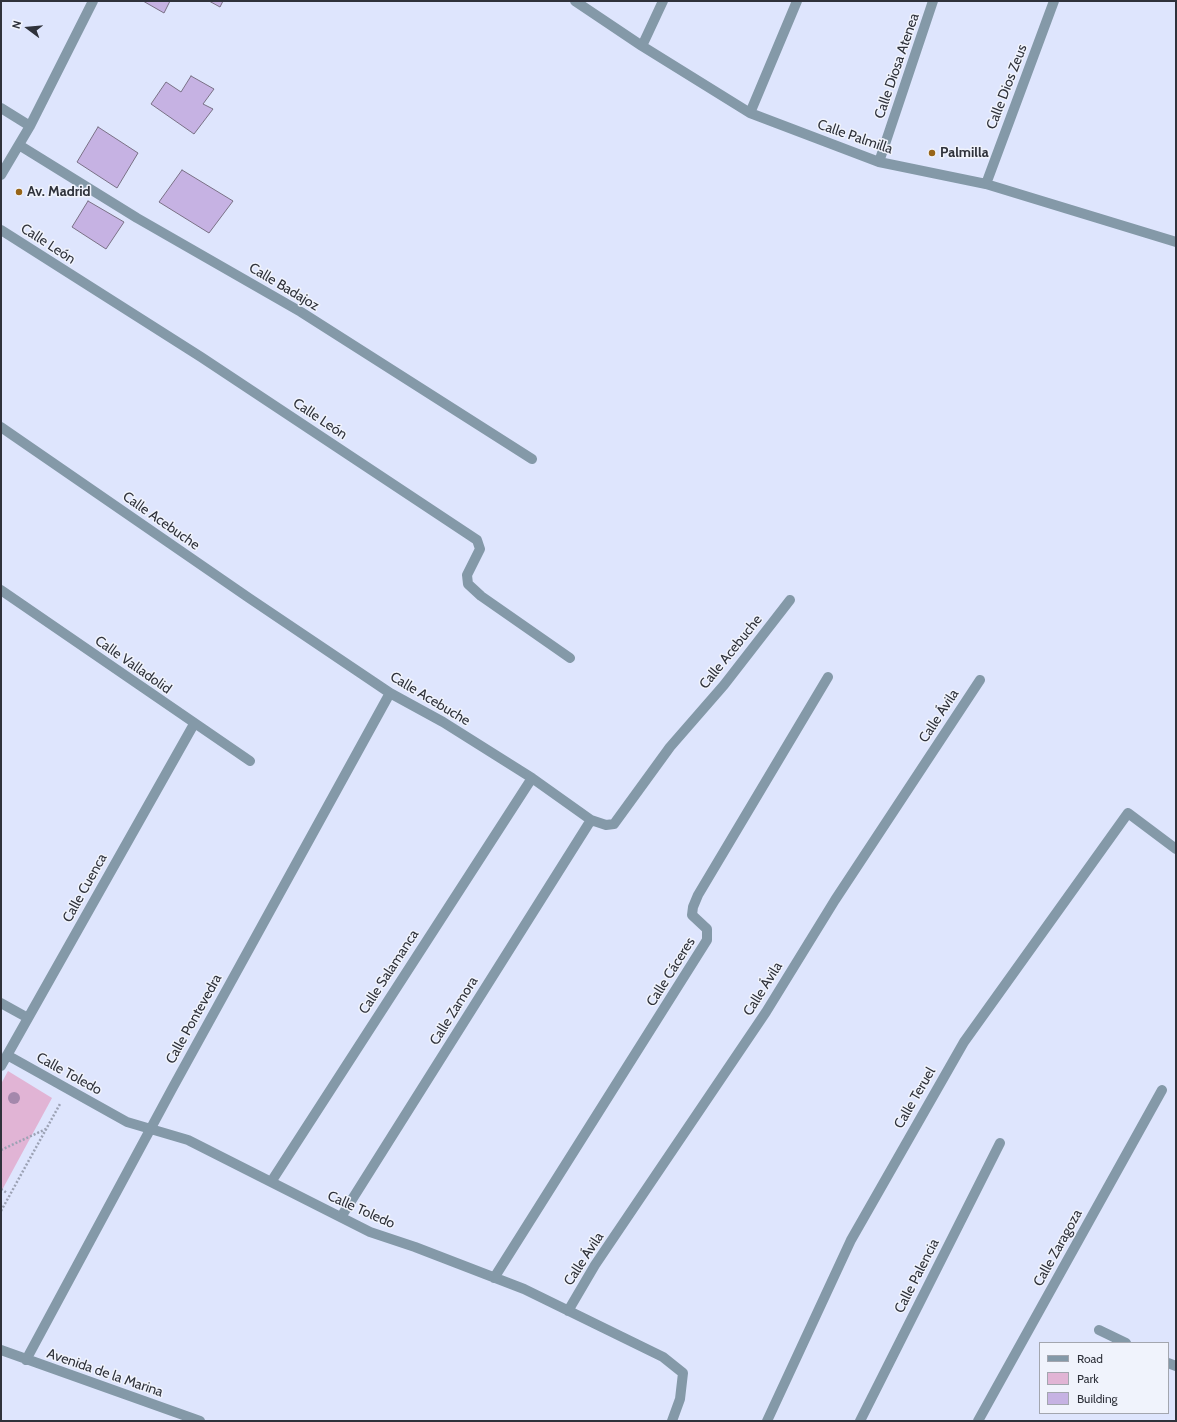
<!DOCTYPE html>
<html>
<head>
<meta charset="utf-8">
<style>
	body { margin:0 }
	#map { position:relative; width:1177px; height:1422px; overflow:hidden; background:#dee5fd; font-family:Cabin,sans-serif }
	canvas { display:block }
	.frame { position:absolute; inset:0; border:2px solid #2f323b; pointer-events:none }
	.legend { position:absolute; left:1039px; top:1342px; width:130px; height:72px; box-sizing:border-box; background:#f0f3fc; border:1px solid #a3a6af; margin:0; padding:5px 7px; list-style:none; font-size:12px; color:#2f323b }
	.legend li { display:flex; align-items:center; gap:8px; height:20px }
	.legend b { width:20px; border:1px solid #a3a6af }
	.north { position:absolute; left:8px; top:8px; width:40px; height:40px; -webkit-text-stroke:3px #f0f3fc; paint-order:stroke; rotate:286deg; font-size:11px; font-weight:700; line-height:16px; text-align:center; color:#2f323b }
	.north::after { content:''; display:block; margin:auto; width:14px; height:18px; background:#2f323b; clip-path:polygon(50% 0,100% 100%,50% 72%,0 100%) }
</style>
</head>
<body>
<div id="map">
<canvas width="1177" height="1422"></canvas>
<div class="frame"></div>
<ul class="legend">
<li><b style="height:5px;background:#8499a8"></b>Road</li>
<li><b style="height:11px;background:#e1b4d5"></b>Park</li>
<li><b style="height:11px;background:#c6b2e3"></b>Building</li>
</ul>
<div class="north">N</div>
</div>
<script>
const ctx = document.querySelector('canvas').getContext('2d');
ctx.lineJoin = 'round';
function fill(path, color) { ctx.fillStyle = color; ctx.fill(path, 'evenodd'); }
const shape = rows => new Path2D(rows.map(r => 'M' + r).join(''));
function strokePath(path, color, width, dash) { ctx.strokeStyle = color; ctx.lineWidth = width; ctx.lineCap = dash ? 'butt' : 'round'; ctx.setLineDash(dash || []); ctx.stroke(path); }
function label(font, color, halo, rows, align = 'center') {
  ctx.font = font + ' Cabin,sans-serif'; ctx.lineWidth = 3; ctx.setLineDash([]); ctx.textBaseline = 'middle'; ctx.strokeStyle = halo; ctx.fillStyle = color; for (const [text, x, y, turn = 0] of rows) {
    ctx.save(); ctx.translate(x, y); ctx.rotate((+turn || 0) * Math.PI / 180); ctx.textAlign = isNaN(turn) ? turn : align; if (halo) ctx.strokeText(text, 0, 0); ctx.fillText(text, 0, 0); ctx.restore();
  }
}
const green = shape([
	[8,1071,52,1098,1,1192,1,1084]
]);
const building = shape([
	[143,1,170,1,164,13,143,1],
	[209,1,223,1,220,7,209,1],
	[191,76,214,89,203,104,213,109,194,134,151,104,166,82,181,92,191,76],
	[98,127,138,153,117,188,77,162,98,127],
	[182,170,233,201,209,233,159,202,182,170],
	[88,201,124,222,106,249,72,227,88,201]
]);
const path = shape([
	[1,1150,46,1129],
	[1,1189,7,1193],
	[1,1211,60,1104]
]);
const minor = shape([
	[575,1,642,46,750,113,879,162,986,184,1176,242],
	[642,46,663,1],
	[1,108,30,126],
	[750,113,797,1],
	[19,145,137,218,301,312,532,459],
	[879,162,933,1],
	[1,175,30,126,93,1],
	[986,184,1054,1],
	[1,230,201,357,477,540,480,549,467,575,468,584,481,596,570,658],
	[1,427,249,598,390,693,443,722,532,778,591,820,606,825,614,824,670,747,724,685,790,600],
	[1,590,250,761],
	[1,1003,28,1018],
	[7,1055,127,1122,188,1140,370,1232,415,1247,524,1289,663,1357,683,1373,680,1399,672,1421],
	[1,1066,194,724],
	[271,1182,532,778],
	[341,1217,591,820],
	[494,1278,707,940,707,929,692,915,693,907,698,895,828,677],
	[568,1311,595,1265,766,1012,835,900,980,680],
	[1099,1330,1126,1343],
	[1,1350,200,1421],
	[26,1360,172,1089,390,693],
	[1168,1363,1176,1366],
	[767,1421,851,1240,964,1042,1128,813,1176,849],
	[860,1421,1000,1143],
	[978,1421,1162,1090]
]);
const trees = [
	[14,1098]
];
const markers = [
	[932,153,4,"#976418"],
	[19,192,4,"#976418"]
];
const streetNames = [
	["Calle Diosa Atenea",897,66,-71],
	["Calle Dios Zeus",1007,87,-69],
	["Calle Palmilla",855,137,19],
	["Calle León",48,244,33],
	["Calle Badajoz",284,287,31],
	["Calle León",320,419,34],
	["Calle Acebuche",161,521,35],
	["Calle Acebuche",731,652,-51],
	["Calle Valladolid",133,665,35],
	["Calle Acebuche",430,699,31],
	["Calle Ávila",939,716,-57],
	["Calle Cuenca",85,888,-61],
	["Calle Salamanca",389,972,-57],
	["Calle Cáceres",671,972,-58],
	["Calle Ávila",763,989,-58],
	["Calle Zamora",454,1011,-58],
	["Calle Pontevedra",194,1019,-61],
	["Calle Toledo",69,1074,29],
	["Calle Teruel",915,1098,-60],
	["Calle Toledo",361,1210,24],
	["Calle Zaragoza",1058,1248,-61],
	["Calle Ávila",584,1259,-57],
	["Calle Palencia",917,1276,-63],
	["Avenida de la Marina",105,1373,19]
];
const poiNames = [
	["Palmilla",940,153],
	["Av. Madrid",27,192]
];
fill(green, '#e1b4d5');
fill(building, '#c6b2e3');
strokePath(building, '#797085', 1);
strokePath(path, '#9ca2b4', 2.5, [2, 2]);
strokePath(minor, '#8499a8', 10);
ctx.fillStyle = '#a488ac';
for (const [x, y] of trees) { ctx.beginPath(); ctx.arc(x, y, 6, 0, 2 * Math.PI); ctx.fill(); }
for (const [x, y, r, color] of markers) { const dot = new Path2D(); dot.arc(x, y, r, 0, 2 * Math.PI); ctx.fillStyle = color; ctx.fill(dot); strokePath(dot, '#f0f3fc', 1.5); }
label('14px', '#2f323b', '#f0f3fc', streetNames);
label('bold 14px', '#2f323b', '#f0f3fc', poiNames, 'left');
</script>
</body>
</html>
